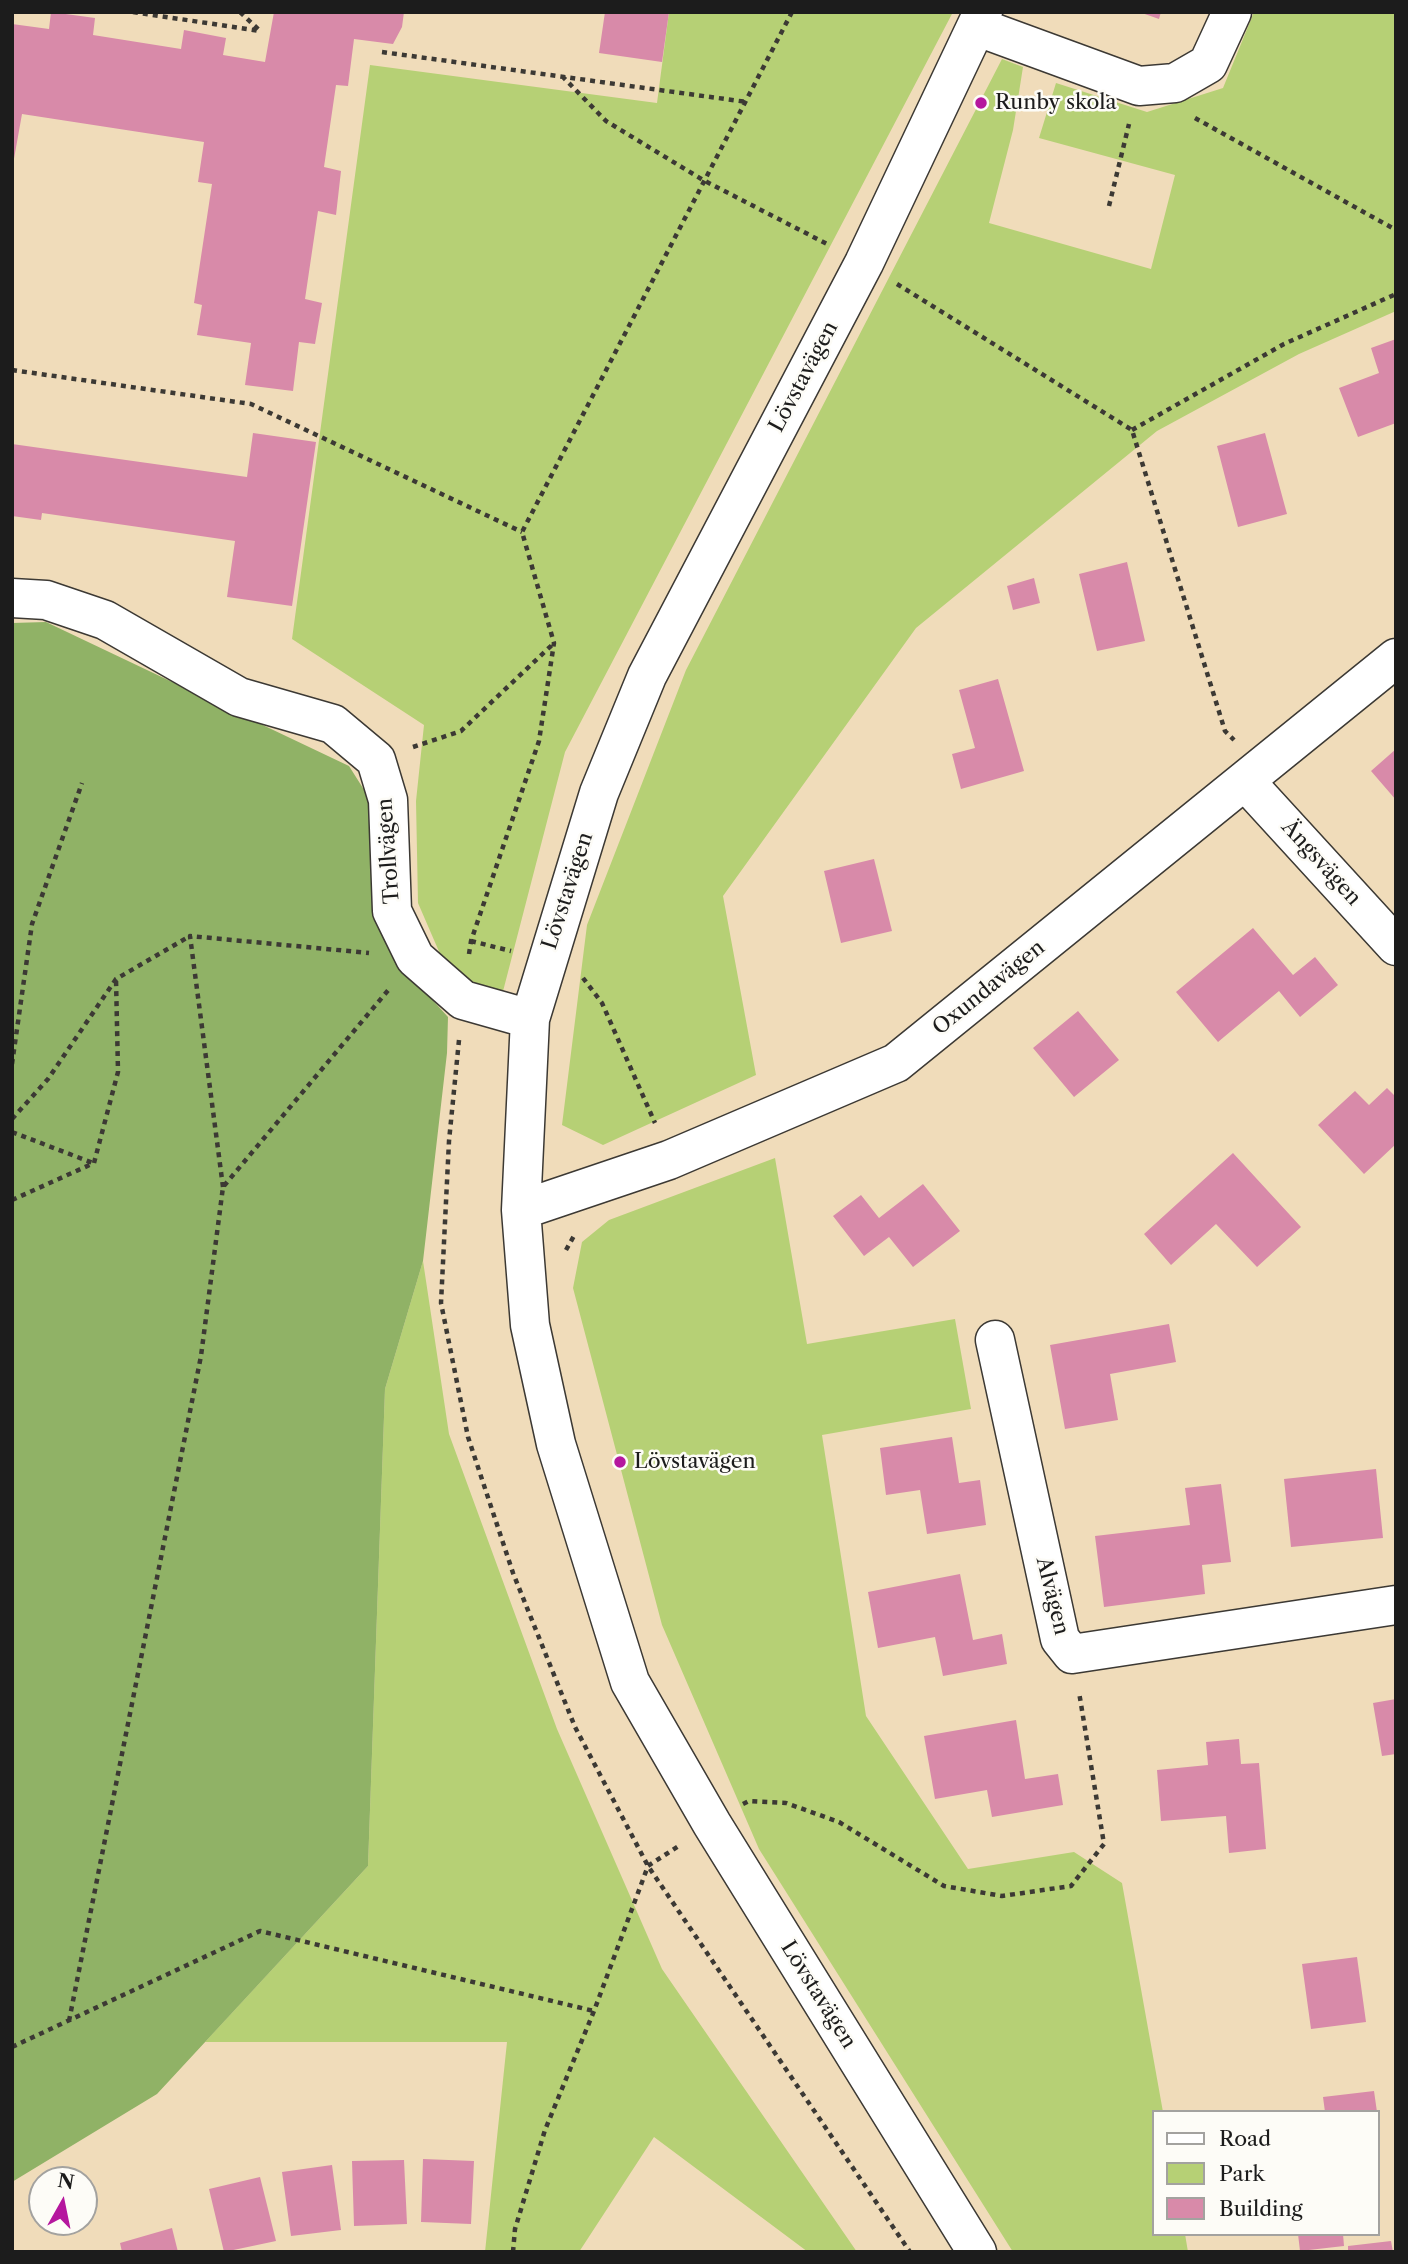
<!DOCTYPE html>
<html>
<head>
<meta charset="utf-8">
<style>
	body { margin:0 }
	#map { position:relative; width:1408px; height:2264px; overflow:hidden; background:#f0dcba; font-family:"Libre Caslon Text",serif }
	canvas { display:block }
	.frame { position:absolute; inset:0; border:14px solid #1c1c1c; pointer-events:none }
	.legend { position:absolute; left:1152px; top:2110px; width:228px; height:126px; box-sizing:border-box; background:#fdfcf7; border:2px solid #a3a29f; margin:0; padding:9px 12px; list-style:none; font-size:21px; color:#1c1c1c }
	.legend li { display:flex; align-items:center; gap:14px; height:35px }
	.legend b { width:35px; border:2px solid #a3a29f }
	.north { position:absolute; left:28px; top:2166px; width:70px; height:70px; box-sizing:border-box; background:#fdfcf7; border:2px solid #a3a29f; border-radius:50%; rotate:9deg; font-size:19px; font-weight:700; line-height:28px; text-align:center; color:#1c1c1c }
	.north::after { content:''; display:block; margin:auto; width:24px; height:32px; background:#b5179e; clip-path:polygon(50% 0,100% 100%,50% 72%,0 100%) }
</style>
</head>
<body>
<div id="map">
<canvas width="1408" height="2264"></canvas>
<div class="frame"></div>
<ul class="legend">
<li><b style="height:9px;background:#fff"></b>Road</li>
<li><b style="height:19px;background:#b6d075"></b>Park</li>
<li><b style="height:19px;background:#d88aa9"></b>Building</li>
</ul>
<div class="north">N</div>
</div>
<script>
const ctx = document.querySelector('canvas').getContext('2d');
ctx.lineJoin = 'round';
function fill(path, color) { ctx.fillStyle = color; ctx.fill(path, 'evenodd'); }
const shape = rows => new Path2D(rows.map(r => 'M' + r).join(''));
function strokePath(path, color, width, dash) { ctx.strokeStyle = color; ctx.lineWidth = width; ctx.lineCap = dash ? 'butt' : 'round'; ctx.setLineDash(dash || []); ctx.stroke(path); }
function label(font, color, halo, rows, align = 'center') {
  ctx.font = font + ' "Libre Caslon Text",serif'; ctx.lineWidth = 5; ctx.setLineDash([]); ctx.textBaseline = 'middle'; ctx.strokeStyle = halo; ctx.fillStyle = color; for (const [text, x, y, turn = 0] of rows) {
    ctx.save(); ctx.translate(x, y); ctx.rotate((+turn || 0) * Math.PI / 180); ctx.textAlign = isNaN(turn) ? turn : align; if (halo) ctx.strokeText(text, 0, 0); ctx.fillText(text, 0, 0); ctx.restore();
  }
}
const green = shape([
	[669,12,953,12,565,752,501,999,447,970,418,903,416,801,424,725,292,639,370,65,657,103],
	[1254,12,1396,12,1396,311,1299,354,1157,431,916,628,723,896,756,1075,603,1145,562,1125,587,925,686,670,1002,59,1023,67,1013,130,989,223,1151,269,1175,175,1039,138,1056,83,1147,112,1223,88],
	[775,1158,807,1344,955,1319,971,1409,822,1435,866,1716,968,1869,1074,1852,1122,1883,1163,2112,1154,2112,1154,2234,1185,2234,1188,2252,1013,2252,759,1849,662,1625,573,1288,582,1242,609,1220],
	[423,1261,449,1434,557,1729,662,1969,857,2252,808,2252,654,2137,579,2252,485,2252,507,2042,205,2042,368,1866,385,1389]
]);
const forest = shape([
	[46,622,349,766,373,804,399,963,448,1017,447,1053,423,1261,385,1389,368,1866,157,2094,12,2182,12,623]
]);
const building = shape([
	[51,12,95,18,93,35,181,49,184,30,226,38,223,55,265,62,274,12,404,12,402,27,393,44,354,39,348,86,336,85,324,167,341,171,336,215,318,211,305,299,322,303,315,344,299,342,293,391,245,385,251,343,197,335,202,305,194,303,212,184,198,182,204,142,22,114,12,170,12,24,49,29],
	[605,12,669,12,662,62,599,53],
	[1139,12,1161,12,1159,19],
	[1396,339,1396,423,1358,437,1339,388,1379,373,1371,348],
	[253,433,316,442,292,606,227,597,235,541,42,513,41,520,12,516,12,444,247,477],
	[1265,433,1287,514,1238,527,1217,446],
	[1127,562,1145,641,1097,651,1079,574],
	[1034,578,1040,603,1013,610,1007,586],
	[998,679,1024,771,961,789,952,754,975,748,959,690],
	[1396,749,1396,800,1371,771],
	[874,859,892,931,841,943,824,871],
	[1253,928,1293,975,1315,957,1338,985,1300,1017,1279,991,1218,1042,1176,992],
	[1078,1011,1119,1060,1074,1097,1033,1048],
	[1387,1088,1396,1097,1396,1144,1364,1174,1318,1125,1355,1091,1369,1105],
	[1233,1153,1301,1227,1257,1267,1216,1224,1171,1265,1144,1234],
	[923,1184,960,1231,913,1267,889,1237,864,1256,833,1216,861,1195,879,1218],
	[1169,1324,1176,1362,1110,1374,1118,1420,1065,1429,1050,1345],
	[952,1437,959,1483,980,1480,986,1525,927,1534,920,1490,886,1495,880,1448],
	[1376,1469,1383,1538,1291,1547,1284,1479],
	[1221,1484,1231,1562,1202,1565,1205,1594,1104,1607,1095,1536,1190,1525,1185,1488],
	[960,1574,973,1640,1002,1634,1007,1664,943,1676,935,1637,878,1648,868,1592],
	[1396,1699,1396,1754,1382,1756,1373,1703],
	[1016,1720,1025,1779,1058,1774,1063,1805,992,1817,987,1790,935,1799,924,1736],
	[1239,1739,1241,1764,1259,1763,1266,1849,1229,1853,1226,1816,1161,1821,1157,1770,1208,1765,1206,1742],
	[1357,1957,1366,2022,1311,2029,1302,1964],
	[1374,2091,1377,2112,1325,2112,1323,2097],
	[423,2159,474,2161,471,2224,421,2222],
	[404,2160,407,2224,354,2226,352,2161],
	[332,2165,341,2230,291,2236,282,2172],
	[260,2177,276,2241,224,2252,209,2189],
	[172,2228,178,2252,122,2252,120,2243],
	[1298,2234,1343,2234,1344,2246,1300,2251],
	[1391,2241,1393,2252,1348,2252,1348,2246]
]);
const path = shape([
	[133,12,260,31],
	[240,12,259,30],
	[382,52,747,102],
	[562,76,606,121,703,180,829,245],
	[1195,118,1396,230],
	[1109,206,1129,124],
	[897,284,1132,430,1225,731,1234,740],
	[12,370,251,404,522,532],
	[1132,430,1284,344,1396,294],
	[413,747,461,731,553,644],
	[471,941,511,951],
	[469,954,471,941,539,741,554,643,522,532,792,12],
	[583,978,602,1003,655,1123],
	[459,1040,449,1141,441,1303,468,1437,513,1573,575,1727,648,1866,910,2252],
	[12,1064,32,924,82,783],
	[12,1119,48,1079,116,979,190,936],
	[12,1132,93,1163],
	[223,1187,190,936,369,953],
	[12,1200,94,1163,118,1072,116,979],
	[566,1250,575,1234],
	[743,1804,749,1801,786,1803,839,1822,944,1886,1002,1896,1071,1886,1104,1844,1079,1692],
	[69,2021,201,1356,223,1187,390,988],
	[12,2047,260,1931,594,2011],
	[513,2252,515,2229,545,2130,594,2011,648,1866,680,1845]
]);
const minor = shape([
	[978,27,1139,86,1175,83,1208,64,1232,12],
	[12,598,46,600,105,620,239,697,333,724,376,760,388,800,392,911,415,958,463,1000,530,1019],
	[1245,781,1396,946],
	[521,1210,669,1160,896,1063,1396,658],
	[995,1340,1060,1639,1072,1654,1396,1605],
	[977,2252,712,1824,630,1682,556,1444,530,1325,521,1210,530,1019,599,793,647,676,864,263,983,12]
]);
const markers = [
	[981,103,7,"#b5179e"],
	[620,1462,7,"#b5179e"]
];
const poiNames = [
	["Runby skola",995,103],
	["Lövstavägen",634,1462]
];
const streetNames = [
	["Lövstavägen",804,377,-62],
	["Trollvägen",389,851,-94],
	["Ängsvägen",1321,863,48],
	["Lövstavägen",568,891,-72],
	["Oxundavägen",989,988,-39],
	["Alvägen",1052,1596,76],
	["Lövstavägen",818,1995,58]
];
fill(green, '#b6d075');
fill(forest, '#90b266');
fill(building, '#d88aa9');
strokePath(minor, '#3c3934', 41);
strokePath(path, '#3c3934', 4.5, [5, 5]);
strokePath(minor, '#fff', 38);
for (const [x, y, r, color] of markers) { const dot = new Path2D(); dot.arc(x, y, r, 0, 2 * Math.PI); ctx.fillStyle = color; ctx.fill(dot); strokePath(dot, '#fdfcf7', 2.5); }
label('21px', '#1c1c1c', '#fdfcf7', poiNames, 'left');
label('21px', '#1c1c1c', '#fdfcf7', streetNames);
</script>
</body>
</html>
